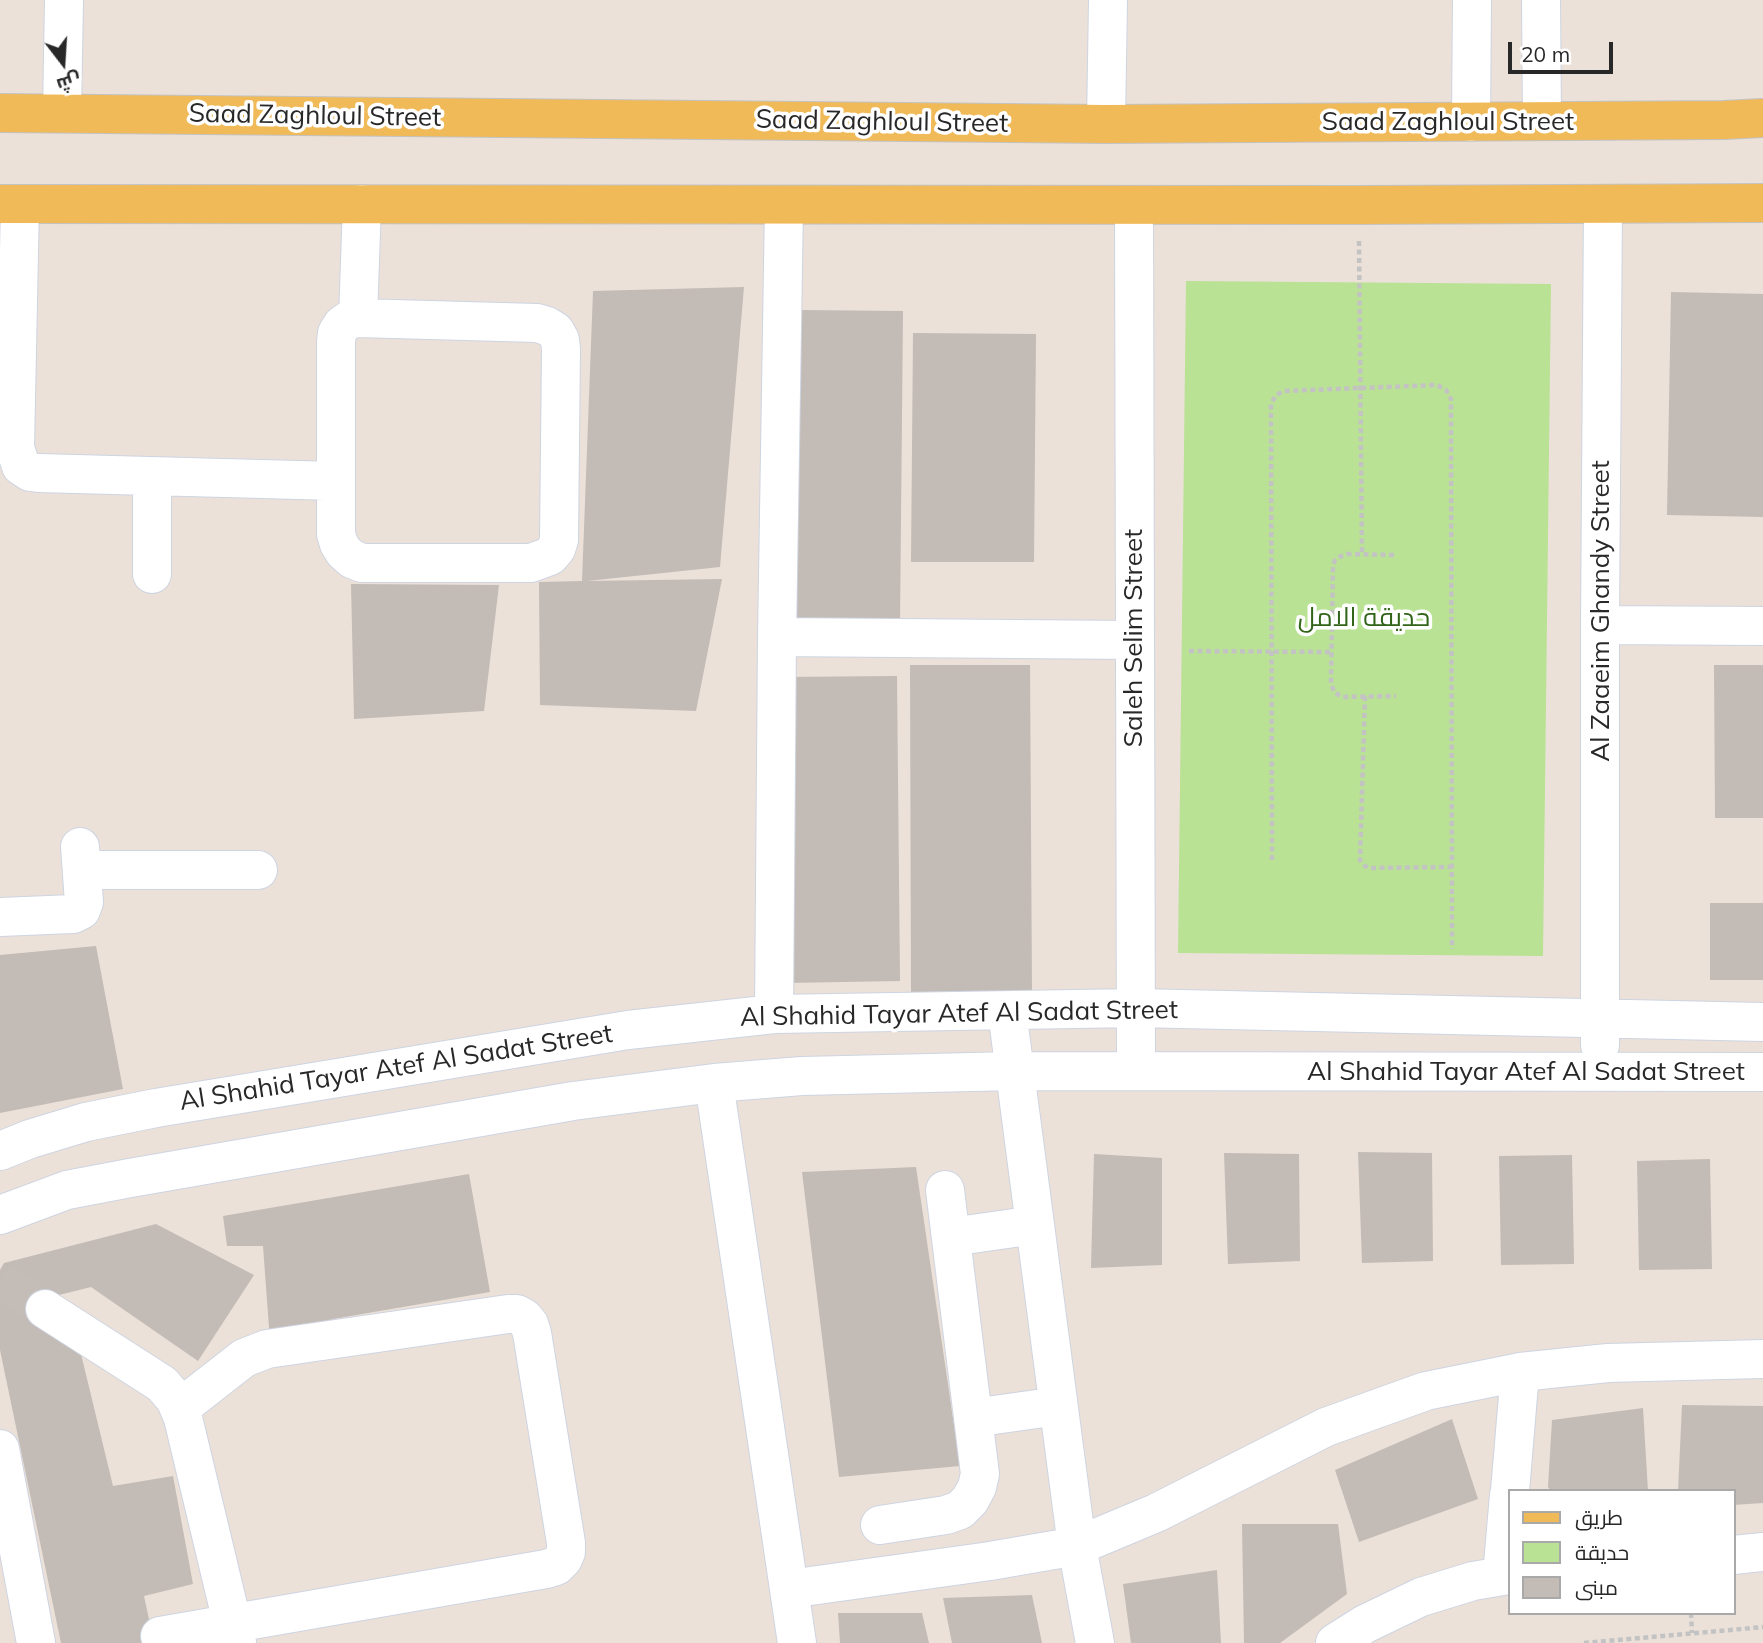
<!DOCTYPE html>
<html>
<head>
<meta charset="utf-8">
<style>
	body { margin:0 }
	#map { position:relative; width:1763px; height:1643px; overflow:hidden; background:#ebe1d9; font-family:Mulish,Cairo,sans-serif }
	canvas { display:block }
	.legend { position:absolute; left:1508px; top:1489px; width:228px; height:126px; box-sizing:border-box; background:#fff; border:2px solid #a9a9a9; margin:0; padding:9px 12px; list-style:none; font-size:21px; color:#282828 }
	.legend li { display:flex; align-items:center; gap:14px; height:35px }
	.legend b { width:35px; border:2px solid #a9a9a9 }
	.north { position:absolute; left:28px; top:28px; width:70px; height:70px; -webkit-text-stroke:5px #fff; paint-order:stroke; rotate:163deg; font-size:19px; font-weight:700; line-height:28px; text-align:center; color:#282828 }
	.north::after { content:''; display:block; margin:auto; width:24px; height:32px; background:#282828; clip-path:polygon(50% 0,100% 100%,50% 72%,0 100%) }
	.scale { position:absolute; left:1508px; top:42px; width:105px; height:32px; box-sizing:border-box; border:4px solid #282828; border-top:0; padding-left:9px; font-size:21px; line-height:24px; white-space:nowrap; color:#282828; -webkit-text-stroke:5px #fff; paint-order:stroke }
</style>
</head>
<body>
<div id="map">
<canvas width="1763" height="1643"></canvas>
<ul class="legend">
<li><b style="height:9px;background:#f1ba58"></b>طريق</li>
<li><b style="height:19px;background:#b9e294"></b>حديقة</li>
<li><b style="height:19px;background:#c3bbb6"></b>مبنى</li>
</ul>
<div class="north">ش</div>
<div class="scale">20 m</div>
</div>
<script>
const ctx = document.querySelector('canvas').getContext('2d');
ctx.lineJoin = 'round';
function fill(path, color) { ctx.fillStyle = color; ctx.fill(path, 'evenodd'); }
const shape = rows => new Path2D(rows.map(r => 'M' + r).join(''));
function strokePath(path, color, width, dash) { ctx.strokeStyle = color; ctx.lineWidth = width; ctx.lineCap = dash ? 'butt' : 'round'; ctx.setLineDash(dash || []); ctx.stroke(path); }
function label(font, color, halo, rows, align = 'center') {
  ctx.font = font + ' Mulish,Cairo,sans-serif'; ctx.lineWidth = 7; ctx.setLineDash([]); ctx.textBaseline = 'middle'; ctx.strokeStyle = halo; ctx.fillStyle = color; for (const [text, x, y, turn = 0] of rows) {
    ctx.save(); ctx.translate(x, y); ctx.rotate((+turn || 0) * Math.PI / 180); ctx.textAlign = isNaN(turn) ? turn : align; if (halo) ctx.strokeText(text, 0, 0); ctx.fillText(text, 0, 0); ctx.restore();
  }
}
const green = shape([
	[1186,281,1551,284,1543,956,1178,953]
]);
const building = shape([
	[744,287,720,567,587,581,722,579,696,711,540,705,539,582,582,581,593,291],
	[1671,292,1763,294,1763,517,1667,515],
	[798,310,903,311,900,622,794,622],
	[913,333,1036,334,1034,562,911,562],
	[351,584,499,585,484,711,354,719],
	[910,665,1030,665,1032,991,911,992],
	[1714,665,1763,665,1763,818,1715,818],
	[897,676,900,981,785,983,782,677],
	[1710,903,1763,903,1763,980,1710,980],
	[96,946,123,1089,0,1113,0,955],
	[1358,1152,1432,1153,1433,1261,1362,1263],
	[1224,1153,1299,1154,1300,1261,1228,1264],
	[1094,1154,1162,1158,1162,1265,1091,1268],
	[1572,1155,1574,1264,1501,1265,1499,1156],
	[1710,1159,1712,1269,1639,1270,1637,1161],
	[916,1167,960,1466,839,1477,802,1172],
	[469,1174,490,1292,333,1319,270,1341,263,1246,227,1246,223,1216],
	[156,1224,254,1275,198,1361,91,1287,47,1298,81,1354,113,1486,173,1476,193,1584,144,1596,154,1643,61,1643,0,1350,0,1270,4,1263],
	[1682,1405,1763,1406,1763,1503,1733,1505,1733,1491,1678,1491],
	[1643,1408,1648,1491,1551,1491,1548,1487,1552,1420],
	[1452,1419,1478,1499,1359,1542,1335,1470],
	[1242,1524,1338,1524,1347,1594,1280,1643,1244,1643],
	[1217,1570,1221,1643,1131,1643,1123,1584],
	[1032,1595,1042,1643,952,1643,943,1598],
	[838,1613,922,1613,929,1643,840,1643]
]);
const minorTunnel = shape([
	[0,1280,45,1309]
]);
const path = shape([
	[1359,241,1362,554],
	[1394,555,1348,554,1339,557,1335,560,1333,565,1331,683,1334,692,1342,697,1396,696],
	[1189,651,1331,652],
	[1365,696,1360,860,1365,866,1368,868,1451,867],
	[1272,860,1271,404,1276,395,1284,391,1437,385,1446,390,1451,399,1452,949],
	[1691,1613,1692,1633],
	[1584,1643,1763,1627]
]);
const minor = shape([
	[1541,0,1542,121],
	[62,113,64,0],
	[1471,122,1472,0],
	[1106,124,1108,0],
	[20,204,15,448,21,466,30,472,38,473,336,481],
	[1134,205,1136,1070],
	[358,318,537,323,547,326,555,331,560,340,561,349,559,540,556,549,550,556,531,563,362,563,352,559,344,552,339,544,336,534,336,342,337,333,342,325,349,320,358,318],
	[358,318,362,204],
	[152,574,152,477],
	[1600,625,1763,626],
	[777,637,1134,640],
	[82,870,258,870],
	[0,917,73,914,81,910,84,902,80,847],
	[1007,1011,1077,1546,1095,1643],
	[774,1014,777,637,784,205],
	[1600,1045,1600,625,1603,204],
	[714,1083,797,1643],
	[0,1151,30,1139,86,1122,156,1108,628,1030,774,1014,1136,1008,1763,1022],
	[0,1215,67,1190,130,1178,573,1101,714,1083,802,1076,1014,1071,1763,1072],
	[951,1237,1035,1225],
	[45,1309,162,1384,175,1399,183,1418,237,1643],
	[973,1418,1058,1406],
	[0,1449,36,1643],
	[1510,1491,1520,1372],
	[880,1525,946,1515,960,1510,970,1500,977,1487,980,1474,945,1190],
	[1733,1555,1763,1552],
	[1502,1576,1509,1495],
	[789,1589,990,1561,1077,1546,1156,1513,1326,1427,1426,1391,1520,1372,1608,1363,1763,1359],
	[160,1636,546,1569,556,1566,563,1559,566,1552,566,1543,532,1333,529,1324,524,1318,517,1314,508,1314,267,1349,244,1358,180,1408],
	[1335,1643,1365,1624,1421,1597,1473,1581,1509,1575]
]);
const major = shape([
	[0,113,1106,124,1724,120,1763,118],
	[0,204,1359,205,1763,203]
]);
const streetNames = [
	["Saad Zaghloul Street",315,116,1],
	["Saad Zaghloul Street",882,122,1],
	["Saad Zaghloul Street",1448,122],
	["Al Zaaeim Ghandy Street",1601,611,-90],
	["Saleh Selim Street",1134,638,-90],
	["Al Shahid Tayar Atef Al Sadat Street",959,1014,-1],
	["Al Shahid Tayar Atef Al Sadat Street",396,1068,-9],
	["Al Shahid Tayar Atef Al Sadat Street",1526,1072]
];
const parkNames = [
	["حديقة الامل",1364,618]
];
fill(green, '#b9e294');
fill(building, '#c3bbb6');
strokePath(minorTunnel, '#c4bcb6', 38, [38, 19]);
strokePath(minor, '#ced4e1', 40);
strokePath(major, '#c3c3c3', 40);
strokePath(path, '#c3c3c3', 4.5, [5, 3.5]);
strokePath(minor, '#fff', 38);
strokePath(major, '#f1ba58', 38);
label('26px', '#282828', '#fff', streetNames);
label('26px', '#326419', '#fff', parkNames);
</script>
</body>
</html>
